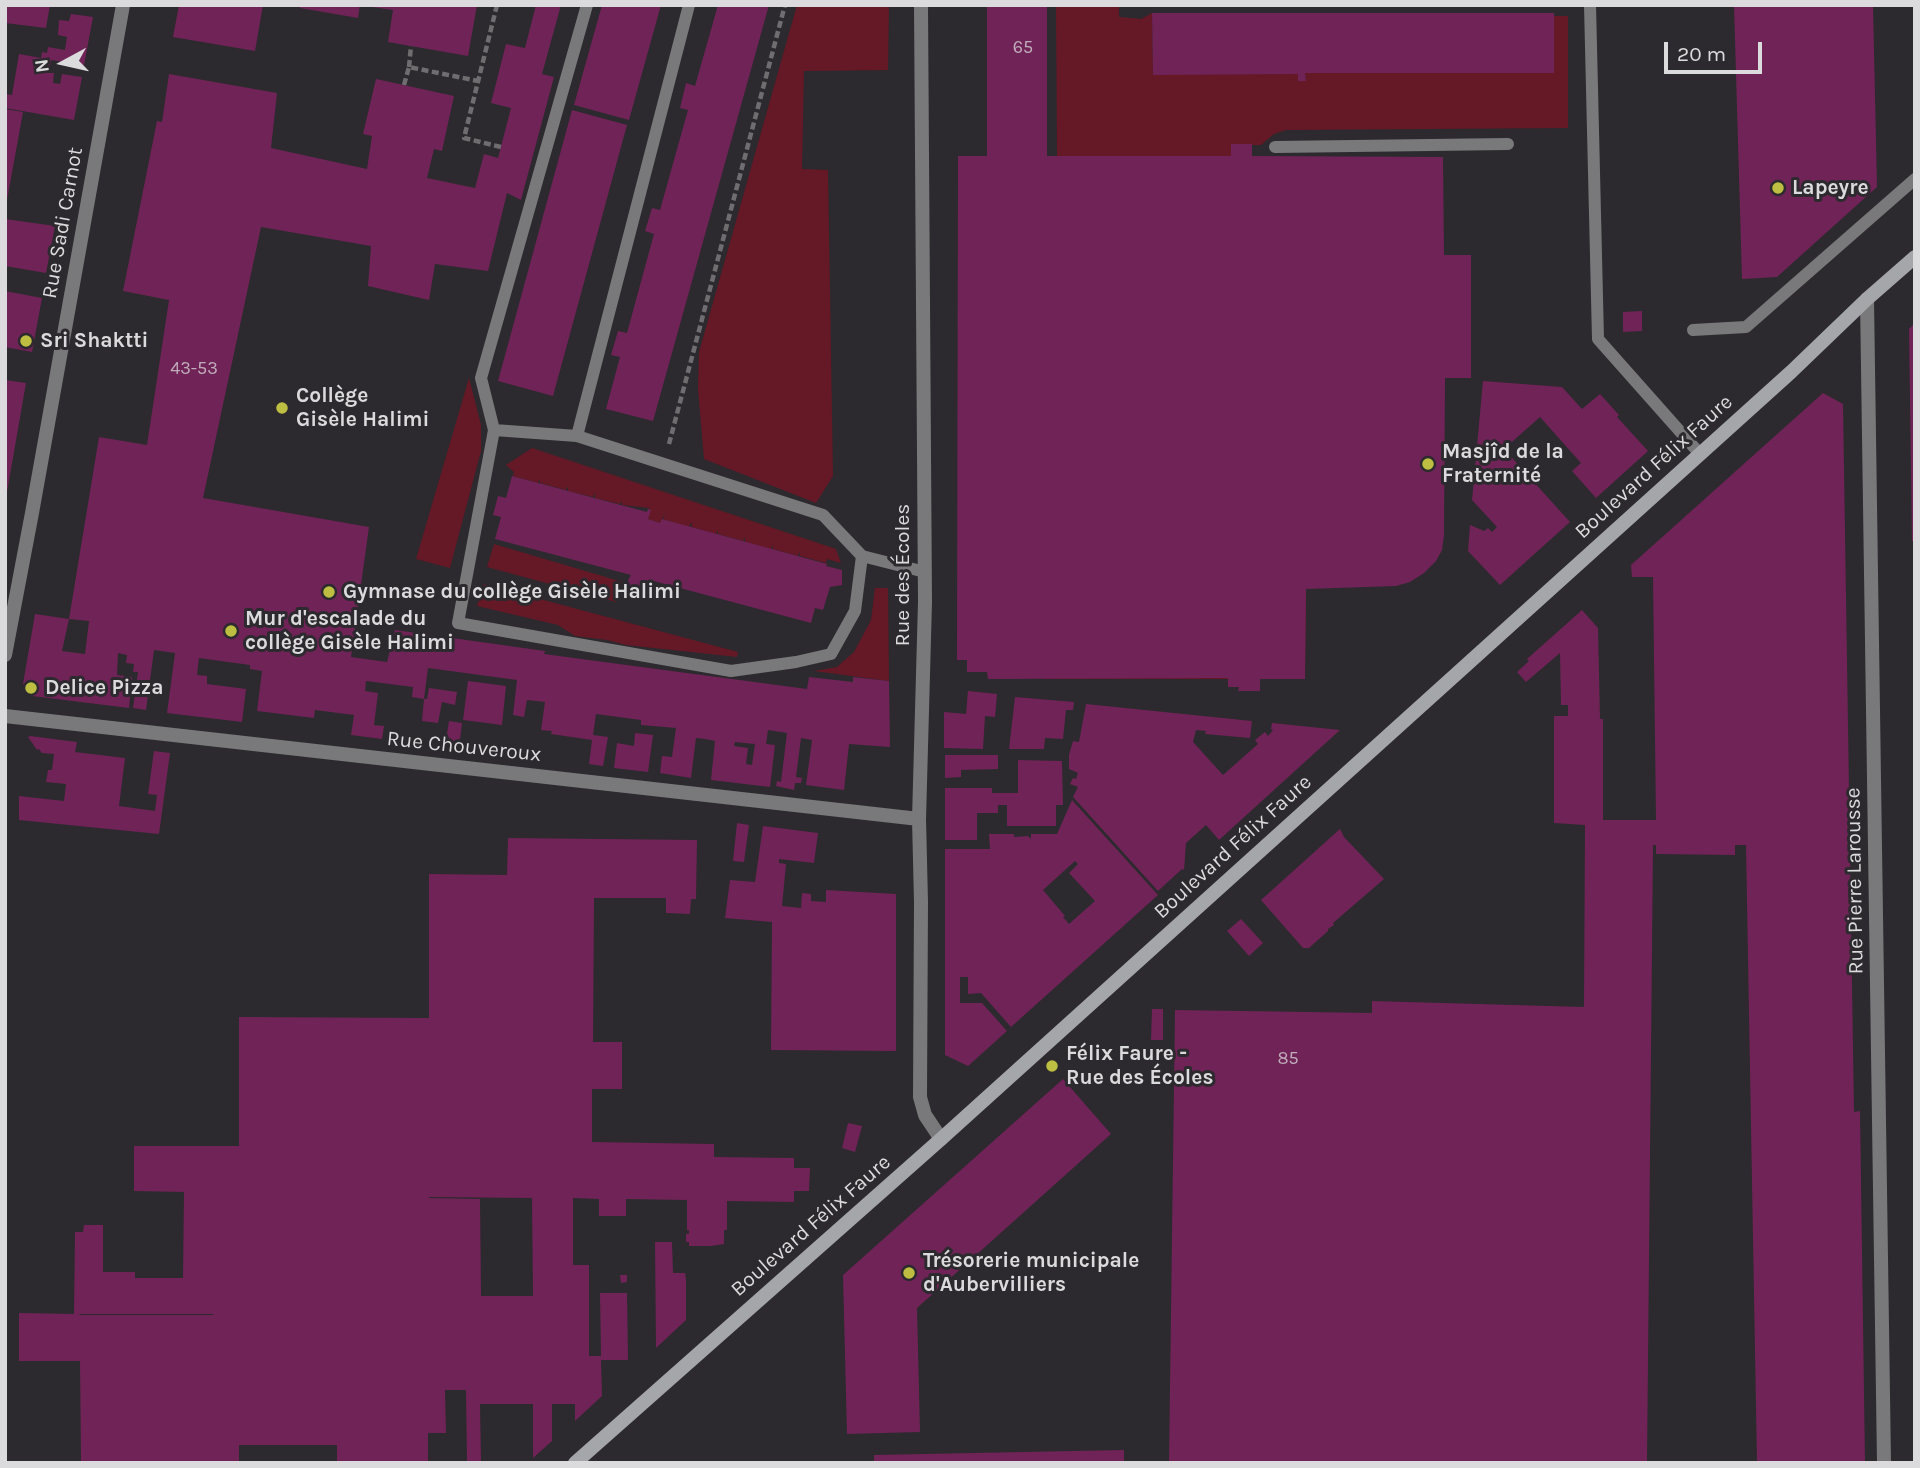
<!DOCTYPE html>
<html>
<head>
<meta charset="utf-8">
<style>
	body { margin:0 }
	#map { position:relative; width:1920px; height:1468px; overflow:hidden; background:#2c2a2e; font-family:Karla,sans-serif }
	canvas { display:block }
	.frame { position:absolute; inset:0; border:7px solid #dbdadc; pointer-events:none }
	.north { position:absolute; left:28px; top:28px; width:70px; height:70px; -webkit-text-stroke:5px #2c2a2e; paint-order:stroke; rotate:262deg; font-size:19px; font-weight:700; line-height:28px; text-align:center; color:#dbdadc }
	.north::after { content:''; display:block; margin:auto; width:24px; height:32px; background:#dbdadc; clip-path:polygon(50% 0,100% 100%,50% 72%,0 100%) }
	.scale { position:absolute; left:1664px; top:42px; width:98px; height:32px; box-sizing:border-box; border:4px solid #dbdadc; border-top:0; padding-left:9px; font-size:21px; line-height:24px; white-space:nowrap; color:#dbdadc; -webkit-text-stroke:5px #2c2a2e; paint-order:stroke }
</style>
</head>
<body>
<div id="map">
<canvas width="1920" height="1468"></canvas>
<div class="frame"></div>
<div class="north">N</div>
<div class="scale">20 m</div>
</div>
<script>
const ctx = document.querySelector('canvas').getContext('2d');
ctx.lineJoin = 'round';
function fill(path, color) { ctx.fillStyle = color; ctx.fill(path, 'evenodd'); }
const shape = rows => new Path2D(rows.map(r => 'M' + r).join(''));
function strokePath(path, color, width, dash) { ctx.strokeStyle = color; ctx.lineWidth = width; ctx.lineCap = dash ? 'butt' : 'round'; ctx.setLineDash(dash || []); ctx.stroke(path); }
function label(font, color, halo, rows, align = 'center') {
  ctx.font = font + ' Karla,sans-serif'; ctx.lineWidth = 6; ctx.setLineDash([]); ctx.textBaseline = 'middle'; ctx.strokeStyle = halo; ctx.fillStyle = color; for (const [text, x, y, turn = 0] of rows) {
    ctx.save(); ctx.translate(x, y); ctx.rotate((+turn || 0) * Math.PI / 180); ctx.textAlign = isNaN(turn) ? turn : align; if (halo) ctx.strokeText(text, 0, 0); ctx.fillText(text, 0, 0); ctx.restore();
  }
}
const green = shape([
	[797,5,889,5,888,70,804,71,802,169,828,170,833,476,816,503,704,459,698,389,699,352],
	[1056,5,1119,5,1119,17,1141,19,1152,13,1153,74,1298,74,1298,81,1306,80,1305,73,1554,73,1554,16,1568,16,1568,128,1286,130,1274,134,1261,145,1231,145,1231,156,1306,589,1305,679,1043,679,1057,156],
	[469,378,481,425,481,451,450,568,416,559],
	[532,448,836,549,841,563,827,559,826,563,800,556,800,552,798,556,773,549,773,545,771,549,745,542,745,537,743,541,718,534,718,530,716,534,692,527,691,522,689,527,663,519,665,513,660,523,648,519,650,510,649,508,622,505,622,501,620,504,595,498,595,493,593,497,568,491,568,486,566,490,540,483,540,479,538,483,513,476,514,472,506,465],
	[494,544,626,583,616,602,487,567],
	[484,584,738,652,737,657,626,645,607,640,575,636,558,625,477,606],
	[875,588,888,588,889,681,814,671,837,667,854,652,871,620]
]);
const building = shape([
	[5,5,50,5,46,28,5,23],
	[179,5,263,5,255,51,173,37],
	[300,5,360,5,358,18,300,8],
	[372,5,477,5,468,56,388,42,393,10,372,7],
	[536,5,561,5,542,74,554,77,521,200,507,193,488,271,435,264,429,300,368,286,371,246,261,227,203,498,369,527,351,657,387,662,395,630,545,651,544,654,807,689,809,677,853,682,853,677,889,681,890,747,849,744,844,790,806,785,812,740,801,738,796,777,802,778,801,783,795,783,794,790,776,786,777,781,781,782,787,733,768,730,766,744,775,745,770,787,711,780,715,741,705,739,696,738,691,778,660,773,662,756,672,757,676,728,641,725,641,720,596,714,593,735,608,737,603,766,589,764,592,740,551,734,552,731,541,730,545,702,527,700,524,717,513,715,517,680,428,668,424,699,412,697,413,687,366,681,365,691,378,693,374,725,384,726,382,739,351,735,354,715,315,710,314,718,257,711,262,671,250,669,250,665,199,658,197,675,207,676,207,684,246,689,242,722,167,713,175,653,154,650,146,710,133,708,138,672,133,672,134,664,126,663,127,655,118,653,117,675,132,677,129,708,32,696,23,684,35,614,69,619,62,651,85,654,89,621,69,619,99,437,147,445,169,300,123,291,157,121,162,122,169,74,277,93,271,148,367,169,372,136,363,134,376,79,454,96,442,151,434,149,427,178,475,188,484,154,498,158,511,108,491,103,506,44,525,48],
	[735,742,755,744,752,765,746,764,748,748,734,746],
	[602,5,661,5,629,120,574,105],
	[718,5,769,5,653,421,606,409,620,357,611,355,618,331,627,333,654,234,645,231,652,208,660,210,688,110,680,108,686,83,695,86],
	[987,5,1047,5,1047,156,1231,156,1231,144,1252,144,1252,156,1443,157,1444,255,1471,255,1471,378,1445,378,1444,535,1442,550,1436,561,1424,573,1410,582,1396,586,1306,589,1305,679,1260,679,1260,691,1238,691,1239,687,1228,687,1228,678,988,679,987,672,967,672,967,660,957,660,958,156,987,156],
	[1734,5,1873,5,1877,187,1777,277,1742,279],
	[1152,13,1554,13,1554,73,1305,73,1306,81,1298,81,1298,74,1153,75],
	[71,14,93,17,84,65,51,60,48,73,54,73,53,83,60,84,62,74,82,77,74,120,5,108,5,94,12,95,19,54,41,58,42,52,47,53,48,47,65,50,67,37,58,35,59,20,69,21],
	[5,109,23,112,7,200,5,199],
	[572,110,627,125,553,396,498,381],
	[5,219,55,226,46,273,5,266],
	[5,291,42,298,32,352,5,347],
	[1642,311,1642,331,1623,332,1623,312],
	[1915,323,1915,541,1912,541,1909,329],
	[5,380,26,383,7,492,5,492],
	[1483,381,1562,387,1582,409,1600,394,1619,415,1617,417,1648,451,1596,498,1572,471,1581,463,1540,417,1504,449,1570,522,1500,585,1468,551,1470,525,1484,531,1488,528,1492,532,1497,527,1472,500],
	[1823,393,1843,404,1854,1112,1860,1111,1865,1463,1757,1463,1746,845,1735,845,1735,855,1656,854,1656,845,1653,845,1647,1463,1169,1463,1175,1010,1372,1013,1372,1001,1584,1007,1585,825,1554,823,1554,716,1568,716,1568,705,1561,705,1560,653,1526,682,1517,672,1529,661,1527,659,1582,610,1598,628,1600,719,1603,719,1603,820,1656,820,1653,577,1632,577,1631,565],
	[512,476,647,512,648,509,651,510,648,519,660,523,662,519,827,564,826,566,842,570,842,585,830,587,823,610,815,608,811,623,650,580,649,584,647,583,645,598,621,593,631,575,495,539,501,517,493,515,498,496,506,498],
	[468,681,506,686,502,725,463,720],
	[429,688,457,692,455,705,442,702,438,723,422,721,424,699,427,699],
	[968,691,997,694,995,717,985,716,983,749,944,748,944,712,966,714],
	[1015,697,1074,702,1073,710,1066,710,1063,739,1045,738,1044,749,1009,749],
	[1086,704,1252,721,1250,738,1205,734,1206,731,1196,730,1193,742,1223,775,1258,744,1255,740,1265,732,1268,736,1273,730,1271,729,1272,723,1340,730,1219,840,1206,825,1186,843,1184,870,1182,869,1158,891,1073,797,1078,787,1070,784,1073,778,1076,779,1078,773,1069,769,1069,755,1073,741,1079,742],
	[449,721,462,723,459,748,445,747],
	[635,733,653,735,648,772,614,768,617,743,634,746],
	[30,736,77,742,75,752,125,758,119,806,155,811,157,795,148,794,154,751,170,753,159,834,19,820,19,796,64,801,66,784,46,782,48,770,52,770,54,754,42,753,39,749,37,750,28,737],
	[945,755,998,755,998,769,961,770,961,777,945,778],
	[1018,760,1062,761,1063,805,1056,805,1056,826,1007,826,1007,805,998,805,998,813,977,813,977,840,945,840,945,788,992,788,992,793,1018,793],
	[1072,800,1158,895,1011,1027,981,993,968,994,968,977,960,977,960,1003,982,1003,1007,1031,968,1066,945,1055,945,849,990,849,989,834,1014,834,1014,837,1028,836,1031,839,1031,834,1057,834],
	[1075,861,1078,864,1069,873,1095,901,1069,924,1063,917,1065,916,1043,890],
	[737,823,749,825,744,862,733,861],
	[763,826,818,833,814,863,779,859,779,863,786,864,782,906,801,908,802,893,811,894,811,901,826,902,826,890,896,894,896,1051,771,1050,772,922,725,918,730,880,755,882],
	[1340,829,1344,837,1384,879,1333,923,1334,925,1328,929,1328,931,1309,948,1303,948,1261,900],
	[508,838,697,840,696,899,691,899,690,914,666,913,666,898,594,898,593,1042,622,1042,622,1089,592,1089,592,1142,714,1144,714,1157,794,1158,794,1168,810,1168,809,1191,794,1191,794,1202,727,1201,727,1230,724,1230,724,1244,711,1246,689,1246,689,1242,686,1242,686,1234,689,1234,689,1230,687,1230,687,1200,626,1199,626,1216,599,1216,599,1199,573,1198,573,1265,589,1265,589,1356,601,1356,600,1293,627,1293,628,1360,601,1360,602,1396,575,1421,575,1404,552,1404,552,1441,533,1458,533,1404,480,1404,481,1463,467,1463,466,1390,445,1390,446,1433,428,1433,428,1463,337,1463,337,1445,239,1445,239,1463,81,1463,80,1361,19,1361,19,1313,74,1314,75,1232,83,1232,84,1225,103,1225,103,1272,135,1272,135,1278,183,1278,184,1192,134,1191,134,1146,239,1146,239,1017,429,1018,429,874,507,875],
	[429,1197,532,1198,533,1296,481,1296,480,1199,429,1198],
	[79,1314,213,1314,213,1315,80,1315],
	[1241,919,1263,943,1249,956,1227,931],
	[1152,1009,1163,1009,1163,1040,1151,1040],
	[1063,1079,1111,1134,917,1308,920,1432,847,1434,843,1275],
	[848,1123,862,1126,855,1152,842,1148],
	[655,1242,672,1242,673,1273,685,1273,686,1280,686,1320,656,1348],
	[620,1275,627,1275,627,1282,621,1283],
	[1124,1450,1124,1463,874,1463,874,1455]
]);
const path = shape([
	[497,5,464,138,501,147],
	[409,67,411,46],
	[404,85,409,67,478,81],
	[669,444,785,5]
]);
const service = shape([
	[587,5,481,378,494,430,577,436,823,515,862,556,925,572],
	[1590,5,1598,339,1700,454],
	[1275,147,1508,144],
	[1693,330,1746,327,1915,179],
	[494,430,458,623,731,671,796,662,831,654,855,611,862,556],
	[577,436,689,5]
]);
const minor = shape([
	[921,5,925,602,919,819,921,902,920,1097,925,1115,941,1139],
	[1867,299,1884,1463],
	[5,655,32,513,123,5],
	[5,716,919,819]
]);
const secondary = shape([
	[575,1463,941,1139,1791,372,1867,299,1915,257]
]);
const markers = [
	[1778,188,7,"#bebf42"],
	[26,341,7,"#bebf42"],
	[282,408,7,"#bebf42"],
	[1428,464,7,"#bebf42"],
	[329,592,7,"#bebf42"],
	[231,631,7,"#bebf42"],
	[31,688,7,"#bebf42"],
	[1052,1066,7,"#bebf42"],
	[909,1273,7,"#bebf42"]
];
const numberNames = [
	["65",1023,48],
	["43-53",194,369],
	["85",1288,1059]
];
const poiNames = [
	["Lapeyre",1792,188],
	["Sri Shaktti",40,341],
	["Collège",296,396],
	["Gisèle Halimi",296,420],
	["Masjîd de la",1442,452],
	["Fraternité",1442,476],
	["Gymnase du collège Gisèle Halimi",343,592],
	["Mur d'escalade du",245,619],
	["collège Gisèle Halimi",245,643],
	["Delice Pizza",45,688],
	["Félix Faure -",1066,1054],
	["Rue des Écoles",1066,1078],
	["Trésorerie municipale",923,1261],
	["d'Aubervilliers",923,1285]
];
const streetNames = [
	["Rue Sadi Carnot",63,223,-80],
	["Boulevard Félix Faure",1654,467,-42],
	["Rue des Écoles",903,575,-90],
	["Rue Chouveroux",464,747,6],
	["Boulevard Félix Faure",1233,847,-42],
	["Rue Pierre Larousse",1855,881,-91],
	["Boulevard Félix Faure",811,1226,-41]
];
fill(green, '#651826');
fill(building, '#702357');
strokePath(path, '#6f6d70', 4.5, [7, 3.5]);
strokePath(service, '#79797b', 12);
strokePath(minor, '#79797b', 14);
strokePath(secondary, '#a5a6a9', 14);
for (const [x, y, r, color] of markers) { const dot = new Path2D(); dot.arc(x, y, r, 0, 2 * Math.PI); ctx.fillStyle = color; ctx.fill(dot); strokePath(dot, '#2c2a2e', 2.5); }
label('18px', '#c0acbb', null, numberNames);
label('bold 21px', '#dbdadc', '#2c2a2e', poiNames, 'left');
label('21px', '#dbdadc', '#2c2a2e', streetNames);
</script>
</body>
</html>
